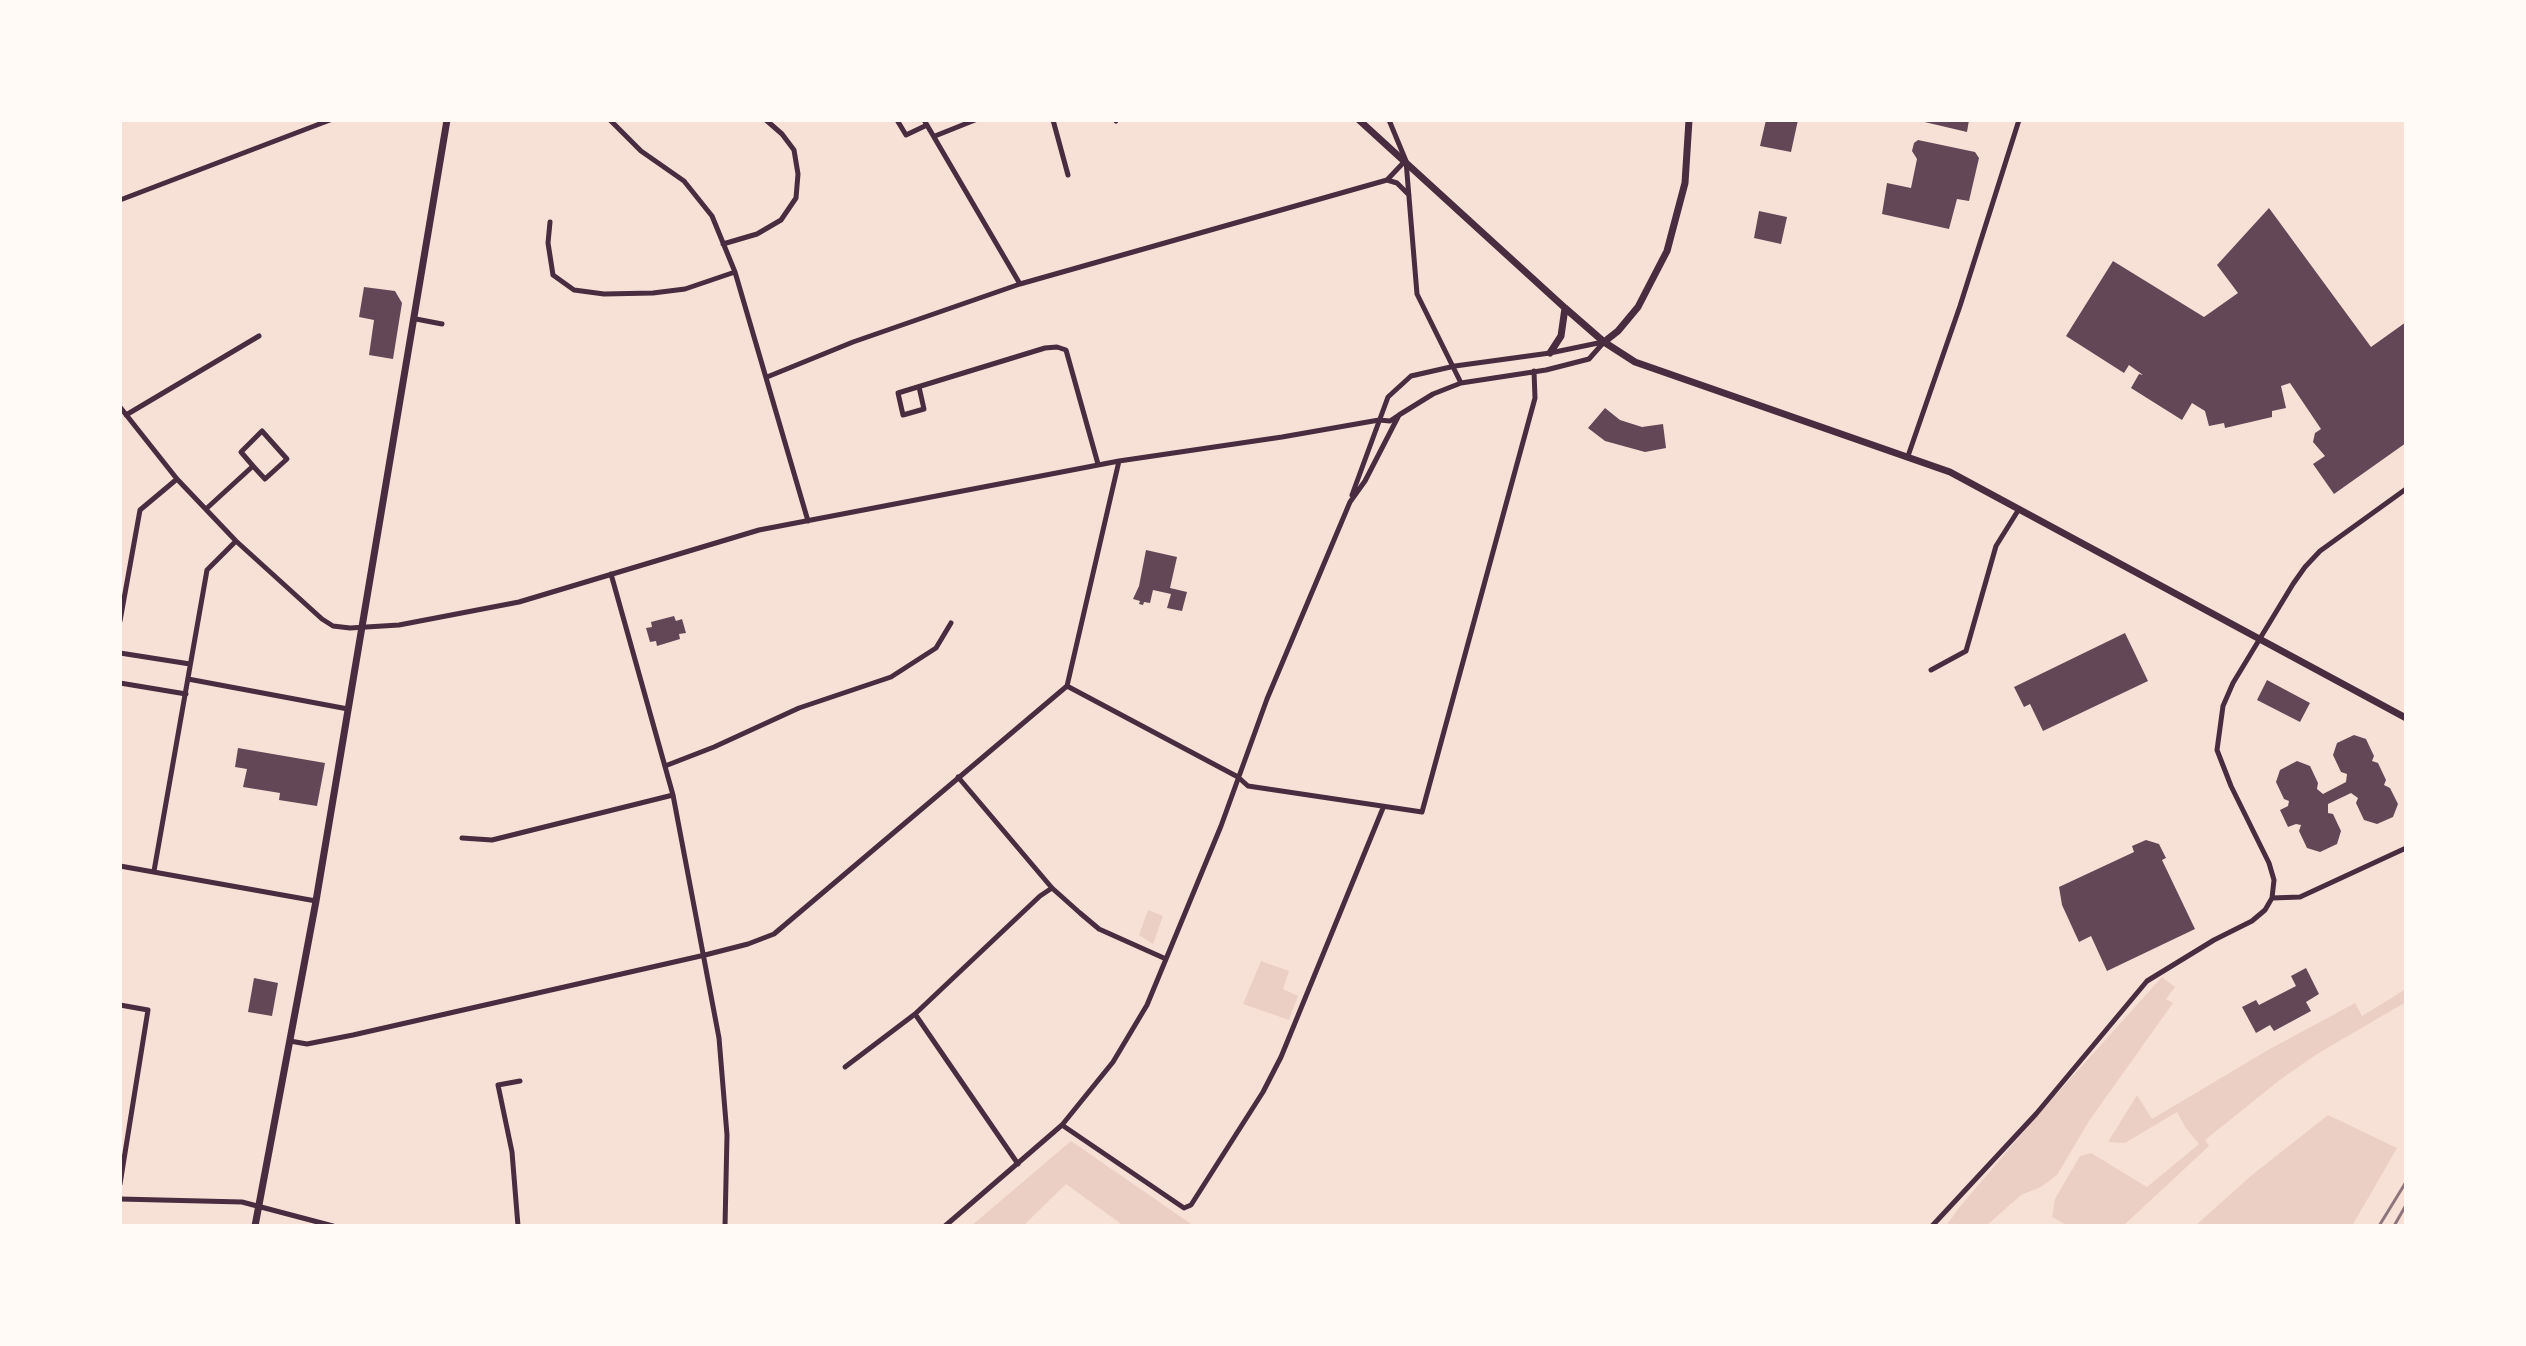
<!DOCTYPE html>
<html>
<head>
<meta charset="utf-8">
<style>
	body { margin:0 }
	#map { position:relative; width:2526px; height:1346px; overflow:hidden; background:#f7e1d7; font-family:Barlow,sans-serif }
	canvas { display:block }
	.frame { position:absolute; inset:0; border:122px solid #fffaf5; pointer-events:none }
</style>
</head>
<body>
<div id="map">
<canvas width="2526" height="1346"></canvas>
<div class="frame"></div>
</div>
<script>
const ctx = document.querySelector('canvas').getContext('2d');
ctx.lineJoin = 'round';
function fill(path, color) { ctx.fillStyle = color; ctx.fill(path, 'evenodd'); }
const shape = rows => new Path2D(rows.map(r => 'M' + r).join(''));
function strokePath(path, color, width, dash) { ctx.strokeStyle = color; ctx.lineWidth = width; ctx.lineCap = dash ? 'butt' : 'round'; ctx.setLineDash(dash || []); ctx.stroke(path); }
const green = shape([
	[1148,910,1163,916,1153,944,1139,935],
	[1261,961,1289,971,1283,989,1298,996,1289,1020,1243,1004],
	[2162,977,2175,987,2166,999,2173,1003,2089,1121,2057,1175,2041,1187,2021,1195,1986,1226,1946,1226,1958,1209,2043,1109],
	[2406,989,2406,1002,2317,1054,2281,1079,2205,1140,2209,1146,2123,1226,2068,1226,2052,1217,2055,1199,2080,1156,2091,1153,2147,1187,2199,1144,2185,1127,2177,1112,2125,1143,2108,1142,2137,1095,2152,1119,2268,1050,2355,1003,2362,1016],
	[2328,1115,2397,1148,2352,1226,2195,1226,2252,1175],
	[1071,1141,1194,1226,1124,1226,1066,1184,1023,1226,971,1226]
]);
const building = shape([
	[1766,120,1798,120,1791,152,1760,146],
	[1916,120,1969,120,1967,132],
	[1918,140,1975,152,1979,158,1969,201,1957,199,1949,229,1882,214,1887,183,1911,188,1917,159,1912,151,1914,143],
	[2269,208,2371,347,2406,322,2406,443,2334,494,2313,464,2325,456,2313,442,2315,433,2321,429,2290,383,2281,386,2286,408,2272,411,2272,417,2225,428,2224,423,2209,426,2205,411,2192,403,2182,420,2131,388,2139,374,2143,375,2129,365,2124,373,2066,336,2113,261,2204,317,2238,293,2217,265],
	[1759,211,1787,217,1781,244,1754,238],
	[364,287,395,291,402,303,393,359,369,355,374,320,359,317],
	[1605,408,1620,420,1642,427,1663,424,1666,448,1645,452,1605,441,1588,428],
	[1146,550,1177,557,1170,588,1187,592,1182,611,1167,608,1171,594,1153,590,1150,603,1144,602,1143,605,1139,604,1140,601,1133,599,1139,586],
	[674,616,676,621,682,619,686,633,679,634,680,639,657,646,656,641,650,642,646,628,652,627,651,622],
	[2125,633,2148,681,2043,731,2030,704,2024,707,2014,687],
	[2267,680,2310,703,2300,722,2257,700],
	[2354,735,2366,739,2374,756,2372,761,2378,763,2386,780,2384,785,2390,788,2398,804,2393,817,2377,824,2364,820,2356,803,2358,798,2351,793,2328,804,2328,813,2333,814,2341,831,2337,844,2320,852,2307,848,2299,831,2301,825,2296,824,2288,827,2280,810,2288,806,2289,801,2284,799,2276,782,2280,770,2297,761,2310,766,2318,783,2317,789,2323,794,2346,782,2347,774,2341,772,2333,755,2337,743],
	[238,748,325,763,317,806,279,800,280,793,243,787,247,769,235,767],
	[2146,840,2159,844,2166,858,2162,860,2195,929,2107,971,2091,936,2079,942,2062,905,2059,887,2134,852,2132,846],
	[2306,968,2319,994,2306,1002,2311,1011,2274,1031,2270,1025,2256,1033,2242,1007,2256,1000,2259,1005,2296,986,2291,976],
	[254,978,278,983,272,1016,248,1012]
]);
const minor = shape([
	[610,120,641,151,684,181,712,216,735,272,808,521],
	[897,120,906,135,927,125],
	[924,120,1020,284],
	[1053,120,1068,175],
	[1115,120,1116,121],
	[1389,120,1406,161,1417,294,1461,383],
	[935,136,975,120],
	[1387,180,1397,183,1409,195],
	[120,200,330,120],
	[550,222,548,243,553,275,574,290,604,294,653,293,685,289,735,272],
	[723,244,757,234,781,220,796,198,798,174,794,150,782,134,766,120],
	[416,319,442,324],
	[767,377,853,342,1020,284,1387,180,1405,161],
	[919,387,924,409,903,415,898,393,1045,348,1057,347,1066,350,1098,464],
	[120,407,177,479,236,541,322,619,333,626,350,628,399,625,519,602,759,530,1119,461,1282,437,1379,420,1390,421,1399,415],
	[126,415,259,336],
	[1908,456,1960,306,2019,120],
	[1352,495,1388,397,1411,376,1455,366,1550,353,1603,342],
	[206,509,253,466,265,479,287,459,262,431,241,452,253,466],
	[611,574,673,795,719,1038,727,1135,725,1226],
	[120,621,140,510,177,479],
	[120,653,190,664],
	[1931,670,1966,651,1996,546,2019,509],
	[188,679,348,709],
	[120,683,186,694],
	[1067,686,1238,777,1248,786,1422,812,1535,398,1534,371],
	[665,766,714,747,799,708,891,677,936,648,951,623],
	[958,777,1052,888,1080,913,1099,929,1166,959],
	[462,838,492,840,673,795],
	[120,866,316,901],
	[154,871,207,570,236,541],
	[2272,898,2300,897,2406,848],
	[120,1005,148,1010,120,1184],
	[290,1041,307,1044,353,1035,705,955,748,944,774,934,1067,686,1119,461],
	[845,1067,915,1014],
	[1062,1125,1184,1208,1191,1205,1263,1092,1281,1057,1383,808],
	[1018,1164,915,1014,1040,896,1052,888],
	[120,1199,242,1202,333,1226],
	[518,1226,512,1152,498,1085,520,1081],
	[945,1226,1062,1125,1113,1062,1147,1005,1221,826,1267,699,1350,502,1365,481,1399,415,1433,394,1461,383,1546,370,1589,359,1604,342],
	[1932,1226,2036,1114,2147,981,2214,940,2252,921,2265,910,2272,898,2274,880,2269,863,2231,786,2217,750,2223,706,2233,683,2293,584,2305,567,2320,551,2406,489]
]);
const secondary = shape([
	[1359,120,1565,308,1604,342,1635,362,1950,472,2406,718],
	[1604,342,1618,331,1638,307,1667,251,1685,183,1689,120],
	[1550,353,1561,336,1565,308],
	[255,1226,316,901,447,120]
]);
const rail = shape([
	[2379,1226,2406,1182],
	[2394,1226,2406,1205]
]);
fill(green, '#ebcfc5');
fill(building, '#644757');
strokePath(minor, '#4a2c40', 5);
strokePath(secondary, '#4a2c40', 7);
strokePath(rail, '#8f747c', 3);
</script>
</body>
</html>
